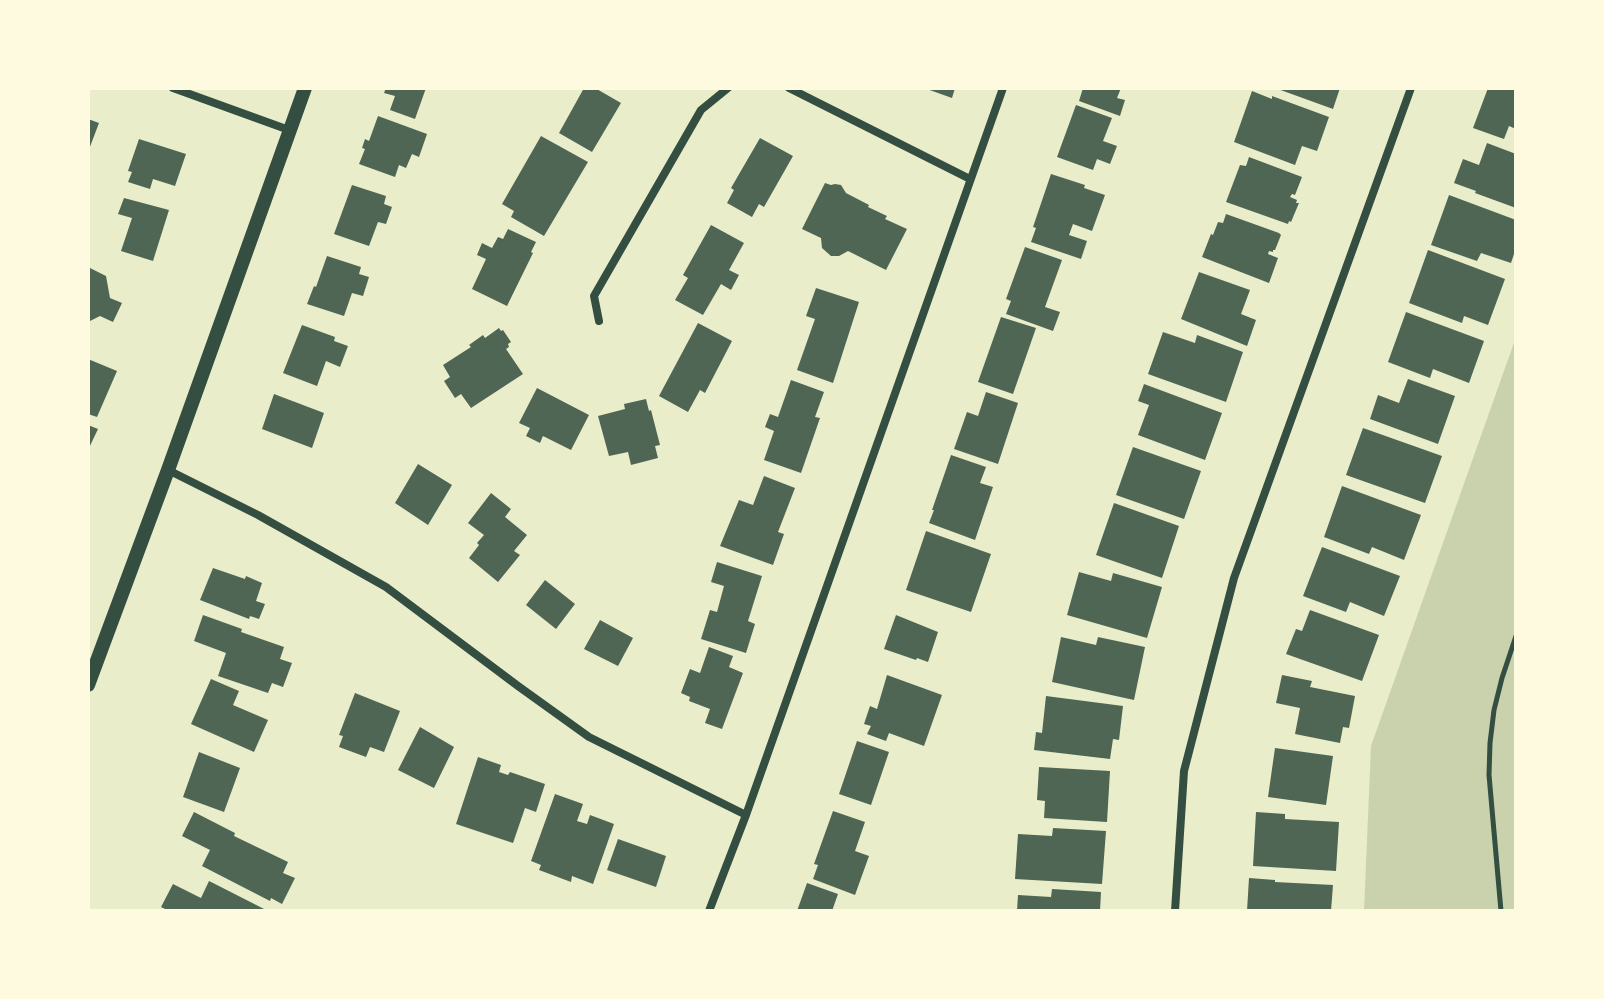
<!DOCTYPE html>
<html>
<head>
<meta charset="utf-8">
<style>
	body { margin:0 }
	#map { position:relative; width:1604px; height:999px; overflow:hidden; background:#e9edc9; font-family:"Space Grotesk",sans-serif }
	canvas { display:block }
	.frame { position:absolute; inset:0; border:90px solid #fefae0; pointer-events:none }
</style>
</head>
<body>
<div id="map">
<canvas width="1604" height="999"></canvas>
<div class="frame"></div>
</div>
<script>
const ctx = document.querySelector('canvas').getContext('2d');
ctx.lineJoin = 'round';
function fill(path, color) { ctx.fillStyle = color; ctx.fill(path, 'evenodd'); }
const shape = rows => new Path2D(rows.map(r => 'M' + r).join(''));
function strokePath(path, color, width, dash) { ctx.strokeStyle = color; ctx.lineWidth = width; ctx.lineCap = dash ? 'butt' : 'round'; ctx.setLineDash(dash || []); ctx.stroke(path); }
const green = shape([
	[1516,337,1516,911,1364,911,1371,746]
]);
const building = shape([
	[386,88,426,88,415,119,390,110,395,96,384,93],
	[584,88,595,88,621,103,592,152,559,133],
	[924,88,955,88,952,98],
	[1083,88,1121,88,1117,98,1125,100,1120,116,1079,101],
	[1275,88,1340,88,1333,109],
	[1488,88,1516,88,1516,129,1509,126,1504,139,1473,128],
	[1252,91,1272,99,1272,96,1329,117,1317,151,1302,146,1295,165,1234,142],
	[1076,105,1112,118,1103,141,1117,146,1110,164,1097,159,1093,170,1057,157],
	[378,116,427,134,419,157,412,154,406,168,399,165,395,177,359,164,365,149,362,148,365,139,369,141],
	[88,119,99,123,88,152],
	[541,136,588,162,544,236,511,217,514,211,502,204],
	[760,138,793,156,764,207,759,204,752,217,727,203,734,190,731,188],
	[139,139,186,154,175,186,153,179,150,189,128,182,132,172,128,171],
	[1487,143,1516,154,1516,208,1475,193,1476,191,1454,183,1463,159,1479,165],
	[1249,157,1302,177,1295,195,1292,194,1290,197,1297,200,1296,203,1299,203,1291,222,1289,221,1288,224,1226,202,1240,165,1246,166],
	[1051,174,1085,185,1084,188,1105,195,1092,231,1073,224,1069,235,1087,241,1081,259,1031,242,1036,228,1033,227],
	[825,183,831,185,835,184,841,185,846,193,869,205,868,207,887,216,885,219,907,229,886,270,848,251,839,256,831,256,822,248,821,238,802,229],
	[352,185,386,196,384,204,392,207,386,224,378,222,369,246,334,234],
	[1449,195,1516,220,1516,248,1511,263,1481,253,1477,261,1431,245],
	[124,198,169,210,153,261,121,251,132,218,118,214],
	[1226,214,1279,233,1281,235,1275,250,1273,250,1273,252,1269,251,1268,254,1278,258,1269,283,1202,257,1211,234,1213,235,1218,222,1223,223],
	[711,225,744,243,729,270,739,275,731,290,721,284,703,315,675,300,688,278,683,275],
	[508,229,536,242,531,252,533,253,507,306,472,289,486,259,477,255,482,243,492,248,498,237,503,239],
	[1025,247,1062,260,1045,307,1060,312,1053,331,1006,314,1011,301,1006,299],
	[1428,250,1505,279,1488,325,1464,316,1462,323,1409,303],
	[327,256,361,267,359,274,369,277,363,296,352,293,344,316,307,304,314,286,316,287],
	[88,267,106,276,110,298,122,303,113,322,100,316,88,322],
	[1199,272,1250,290,1241,314,1256,320,1247,346,1181,319],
	[816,288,859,302,833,383,797,370,815,319,806,316],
	[1406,312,1484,341,1469,383,1433,369,1430,378,1388,362],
	[1001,317,1036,328,1013,394,978,382],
	[698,323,732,341,705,393,700,390,688,412,659,396],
	[302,325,335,337,334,341,348,346,340,367,326,361,317,386,283,373],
	[499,328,501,331,503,330,511,342,508,344,509,347,506,349,523,374,471,408,461,394,455,398,444,381,450,377,443,365,471,347,469,345,483,335,485,338],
	[1163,332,1195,343,1197,335,1243,352,1226,402,1148,374],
	[88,359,117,371,97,417,88,414],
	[1408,379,1455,396,1438,444,1370,419,1378,395,1399,403],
	[791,380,824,392,815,417,820,418,801,473,764,460,774,431,765,427,770,414,778,417],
	[1144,384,1222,413,1205,460,1138,435,1149,405,1138,401],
	[537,388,589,415,571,450,543,436,540,443,526,436,530,428,519,423],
	[986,392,1018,403,998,464,954,449,967,412,978,416],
	[274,394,324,413,312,448,262,429],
	[646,399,649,411,651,410,660,445,655,446,658,458,631,465,628,452,609,456,598,416,625,409,624,404],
	[88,425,98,429,88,450],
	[1363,428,1442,456,1425,503,1346,475],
	[1133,447,1201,471,1184,519,1116,495],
	[951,455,986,467,980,483,993,487,975,540,929,523,934,510,932,510],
	[418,464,452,485,428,525,395,503],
	[764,476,795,488,778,532,784,534,773,565,720,546,739,500,753,505],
	[1342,486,1421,515,1404,560,1372,547,1369,554,1324,537],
	[491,493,511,509,505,517,527,535,514,551,520,555,498,582,469,558,479,545,477,543,484,535,468,523],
	[1114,503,1179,526,1162,578,1096,555],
	[926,531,991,554,971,612,906,590],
	[1322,547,1400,576,1384,616,1350,602,1346,612,1303,596],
	[717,562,762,576,748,621,755,624,746,653,701,639,710,610,717,612,724,586,711,582],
	[213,568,245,579,246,576,262,583,256,601,265,604,259,619,250,616,249,619,200,600],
	[1079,572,1111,581,1113,573,1162,587,1147,638,1067,615],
	[545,580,575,604,556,629,526,605],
	[1310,610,1379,635,1362,681,1286,654,1296,629,1302,631],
	[203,615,242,629,241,632,284,647,280,659,292,663,283,687,272,683,268,693,218,676,226,653,194,641],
	[896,615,938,632,928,662,917,658,916,660,884,649],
	[600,620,633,638,618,666,584,649],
	[1061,637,1096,645,1098,637,1145,647,1134,700,1052,682],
	[709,647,733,656,729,667,743,673,722,729,705,723,710,709,689,701,690,697,681,693,690,669,700,673],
	[887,675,942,695,924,746,889,733,886,741,867,734,871,726,864,724,870,706,877,709],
	[1282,675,1312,681,1310,687,1355,696,1349,728,1343,727,1340,743,1295,734,1300,708,1276,703],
	[211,679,239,691,233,705,268,720,254,752,191,724],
	[355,693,400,711,384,752,370,747,366,757,339,747,343,736,339,735],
	[1046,696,1123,706,1119,740,1113,739,1110,759,1034,750,1036,732,1042,733],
	[420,727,454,747,434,788,398,770],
	[857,741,889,752,871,805,839,794],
	[1275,748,1333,756,1326,805,1268,797],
	[199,752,240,768,224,812,183,797],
	[478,757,501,765,499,772,508,775,510,772,545,784,536,812,525,808,513,843,456,824],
	[1039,767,1110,771,1107,822,1044,818,1045,801,1037,800],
	[555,794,583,804,577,821,587,824,590,815,614,824,593,884,572,876,571,882,539,870,541,865,531,861],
	[833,811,865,822,855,851,869,856,855,895,813,879,818,865,814,864],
	[194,812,235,833,234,836,288,862,283,873,295,878,282,904,271,898,270,901,202,866,210,850,182,836],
	[1256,812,1285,814,1285,819,1339,822,1336,871,1253,866],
	[1053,828,1106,831,1102,884,1015,879,1018,834,1052,836],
	[618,839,666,856,656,887,607,870],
	[1249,878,1275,880,1275,882,1333,885,1331,911,1247,911],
	[209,881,217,885,268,911,169,911,161,907,173,884,201,898],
	[807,883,838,894,832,911,797,911],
	[1052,889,1101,892,1100,911,1017,911,1018,895,1051,897]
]);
const path = shape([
	[1501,911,1489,775,1490,743,1494,710,1502,678,1516,636]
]);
const minor = shape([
	[173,88,289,130],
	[789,88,970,179],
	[599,321,594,296,701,110,728,88],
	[168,470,258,515,386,587,518,686,589,737,746,815],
	[709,911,746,815,1003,88],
	[1175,911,1184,771,1234,578,1411,88]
]);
const tertiary = shape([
	[88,685,168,470,305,88]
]);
fill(green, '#cad2ad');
fill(building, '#4f6655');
strokePath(path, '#344e41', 5);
strokePath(minor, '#344e41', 8);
strokePath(tertiary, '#344e41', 14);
</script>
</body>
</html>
